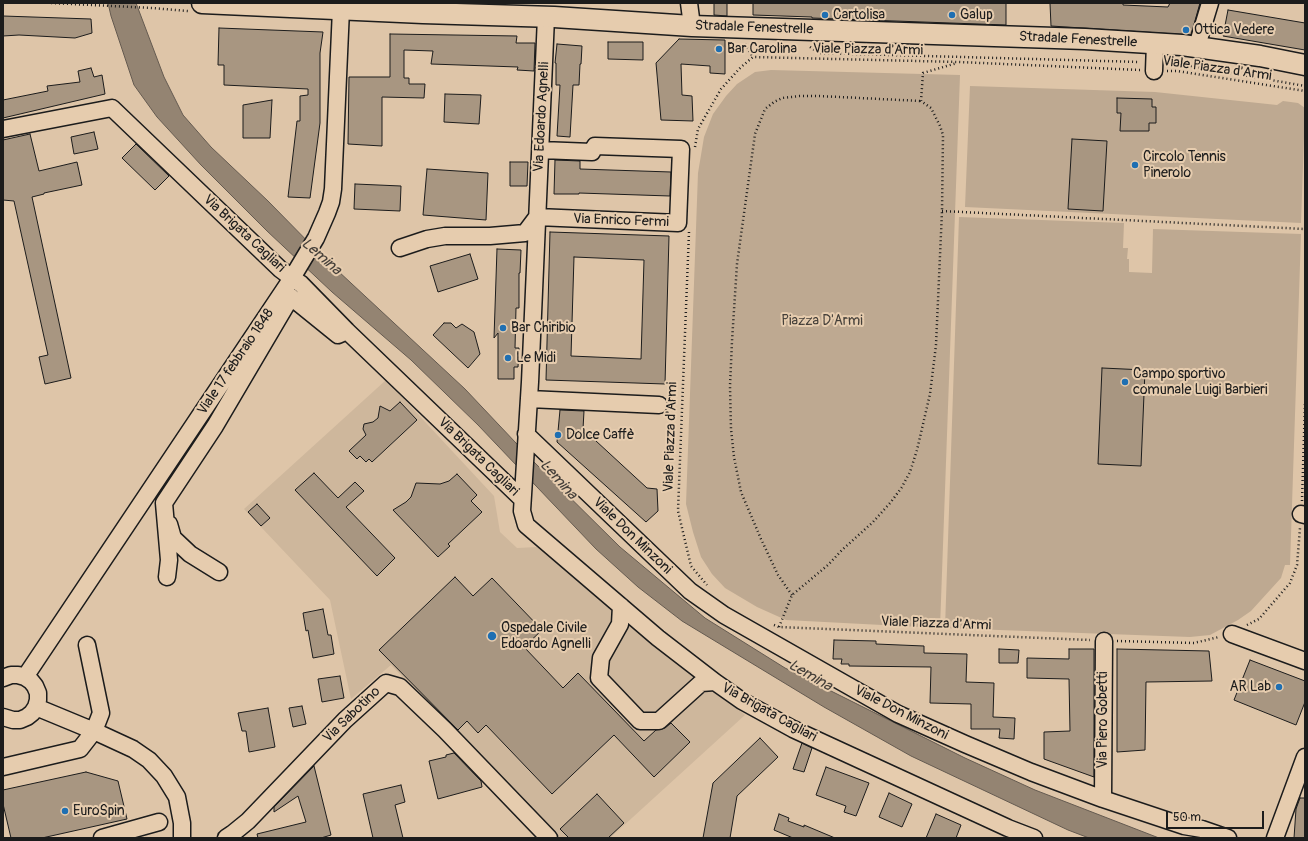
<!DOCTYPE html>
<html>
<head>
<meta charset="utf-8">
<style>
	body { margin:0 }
	#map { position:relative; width:1308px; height:841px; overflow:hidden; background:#dec5a8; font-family:Pangolin,sans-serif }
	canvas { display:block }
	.frame { position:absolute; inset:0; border:4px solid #1c1c1c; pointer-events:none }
	.scale { position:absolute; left:1166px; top:811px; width:98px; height:18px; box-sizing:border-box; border:2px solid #1c1c1c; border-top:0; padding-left:5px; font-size:12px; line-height:14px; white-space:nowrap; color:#1c1c1c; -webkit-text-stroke:3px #e6ccae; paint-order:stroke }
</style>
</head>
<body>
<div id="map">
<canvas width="1308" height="841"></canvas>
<div class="frame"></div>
<div class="scale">50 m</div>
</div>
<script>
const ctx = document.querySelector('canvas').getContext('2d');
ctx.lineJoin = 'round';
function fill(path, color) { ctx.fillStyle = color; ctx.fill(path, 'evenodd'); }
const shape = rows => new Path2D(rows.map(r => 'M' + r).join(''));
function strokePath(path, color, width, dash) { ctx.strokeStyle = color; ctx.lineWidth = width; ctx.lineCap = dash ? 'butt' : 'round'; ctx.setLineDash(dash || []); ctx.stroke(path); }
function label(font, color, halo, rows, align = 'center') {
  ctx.font = font + ' Pangolin,sans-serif'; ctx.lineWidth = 4; ctx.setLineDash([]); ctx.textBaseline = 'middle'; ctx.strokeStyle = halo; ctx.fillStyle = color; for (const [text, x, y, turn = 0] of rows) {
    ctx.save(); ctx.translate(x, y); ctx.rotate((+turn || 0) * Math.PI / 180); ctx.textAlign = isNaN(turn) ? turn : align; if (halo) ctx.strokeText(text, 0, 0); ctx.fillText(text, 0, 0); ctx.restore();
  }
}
const built = shape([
	[386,380,494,496,500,532,517,548,537,547,610,607,745,715,610,838,560,838,391,665,351,699,330,600,244,509]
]);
const green = shape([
	[771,70,960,75,940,628,786,620,757,607,725,588,712,574,701,557,693,532,686,504,698,173,704,137,713,114,726,96,737,84,755,72],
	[970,86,1155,92,1277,105,1283,101,1298,103,1305,108,1301,223,965,207],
	[959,217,1124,223,1123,248,1128,248,1127,259,1129,259,1129,272,1152,273,1153,229,1301,234,1290,565,1285,565,1281,578,1251,611,1238,620,1210,635,1190,637,945,628]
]);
const water = shape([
	[108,3,136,3,164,77,183,115,211,147,268,201,323,257,465,389,533,461,620,547,705,618,785,668,965,758,1035,790,1159,838,1089,838,1068,830,911,756,824,707,682,621,638,587,596,549,478,425,411,360,332,292,267,231,201,165,157,117,134,85,111,16,108,3]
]);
const building = shape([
	[714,3,727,3,727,16,714,15,714,3],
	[753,3,1006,3,1006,25,812,18,812,17,753,15,753,3],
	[1050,3,1123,3,1123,5,1168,7,1170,3,1200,3,1191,35,1051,26,1050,3],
	[1228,10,1305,23,1305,50,1223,36,1228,10],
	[3,16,91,19,92,33,75,38,19,35,3,36,3,16],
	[219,28,323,32,320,53,320,123,310,198,288,197,297,121,300,121,300,96,308,95,308,89,224,85,224,65,218,65,219,28],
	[390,34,517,36,516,43,535,43,534,71,517,70,518,67,431,64,433,51,404,50,404,78,409,78,409,84,425,84,424,98,382,97,382,146,348,144,349,77,390,77,390,34],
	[679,39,725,40,725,74,710,73,710,66,681,64,682,95,692,96,693,121,661,120,656,63,679,39],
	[608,42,643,42,643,60,608,59,608,42],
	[557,44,582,46,581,64,580,64,579,85,573,85,570,137,557,136,560,85,556,85,556,63,555,63,557,44],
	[91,68,94,77,102,75,105,94,3,118,3,100,48,91,47,86,80,82,78,71,91,68],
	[445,94,481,95,479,124,444,122,445,94],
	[1117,98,1152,99,1152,107,1156,107,1156,123,1149,123,1149,131,1120,131,1121,113,1117,113,1117,98],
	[272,100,270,138,243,138,243,105,272,100],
	[94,132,98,149,74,154,71,137,94,132],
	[30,134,39,171,77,162,82,185,44,193,44,194,32,197,71,378,45,384,39,357,48,355,14,201,3,200,3,140,30,134],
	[1072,139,1107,141,1103,211,1068,209,1072,139],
	[136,144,169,176,155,190,122,158,136,144],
	[555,160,580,161,580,169,671,172,670,196,579,193,579,194,554,194,555,160],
	[510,162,528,162,527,186,510,186,510,162],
	[427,169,488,173,486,220,423,215,427,169],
	[355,184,401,186,400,211,354,209,355,184],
	[550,232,669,236,665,384,546,380,550,232],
	[574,257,644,260,641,359,571,356,574,257],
	[497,249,521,250,520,273,519,273,519,308,516,308,515,348,519,348,518,367,514,367,514,379,498,379,498,333,494,338,497,249],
	[470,254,478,279,438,292,430,266,470,254],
	[444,323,451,323,456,328,462,324,474,332,480,354,468,368,433,335,444,323],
	[1102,368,1145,370,1141,466,1098,464,1102,368],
	[400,402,417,420,372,462,369,459,366,462,360,456,357,459,349,451,366,435,363,429,364,424,373,422,378,418,380,406,390,411,400,402],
	[560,410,584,411,583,429,647,488,657,489,658,511,646,522,557,442,560,410],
	[314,473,338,498,355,482,364,491,346,507,395,558,377,576,295,490,314,473],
	[457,474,477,495,471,501,482,512,448,544,450,546,438,557,393,510,406,502,411,497,416,483,440,484,449,481,457,474],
	[257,504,270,518,261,526,248,512,257,504],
	[455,577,473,596,492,578,542,630,524,647,563,688,578,673,644,741,656,730,665,728,671,723,690,742,654,777,614,735,552,794,486,725,478,733,467,721,458,730,379,650,455,577],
	[323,609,328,635,331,635,334,654,313,658,308,630,306,631,303,613,323,609],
	[834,640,876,641,876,644,924,646,924,653,967,654,966,682,994,683,993,717,1015,718,1014,739,999,738,1000,729,971,729,971,704,930,703,931,667,849,666,849,664,841,664,842,659,833,659,834,640],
	[999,649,1019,650,1018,663,999,663,999,649],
	[1069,649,1094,649,1094,777,1044,759,1044,732,1070,731,1069,679,1027,678,1027,658,1069,659,1069,649],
	[1117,649,1209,651,1212,681,1146,682,1145,750,1117,752,1117,649],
	[1250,660,1305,681,1305,702,1296,725,1234,700,1250,660],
	[340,676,344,698,322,702,318,679,340,676],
	[302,706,306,724,293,727,289,708,302,706],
	[268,708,275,747,249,752,246,731,242,731,238,713,268,708],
	[760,738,778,757,737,796,730,838,703,838,713,783,760,738],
	[802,743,812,748,804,772,793,769,802,743],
	[454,753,481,781,482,787,438,799,429,761,446,757,446,755,454,753],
	[314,766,331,835,321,838,258,838,257,834,306,822,298,796,274,812,274,807,314,766],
	[826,767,869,783,856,816,844,812,846,806,816,795,826,767],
	[86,772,118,781,127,819,42,838,11,838,3,804,3,790,86,772],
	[401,785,405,802,395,805,403,838,373,838,363,794,401,785],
	[889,793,912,804,902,827,879,817,889,793],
	[597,794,624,823,608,838,569,838,560,829,597,794],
	[1300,798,1305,798,1305,838,1294,838,1296,809,1300,798],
	[779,814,789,818,788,821,804,827,804,825,835,838,793,838,774,830,779,814],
	[936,814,961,825,956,838,926,838,936,814]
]);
const path = shape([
	[51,3,152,8,188,11],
	[745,44,753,57],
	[810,47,819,53,1140,62],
	[1167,63,1180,64,1305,86],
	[1167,71,1177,71,1305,91],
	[695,147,698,129,721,89,741,67,753,57,959,62,1140,70],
	[942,211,1305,229],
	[689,232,678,511,691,566,707,585],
	[1302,501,1305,402],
	[792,595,778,575,761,539,741,492,734,457,731,429,730,386,732,341,737,264,755,134,765,109,774,102,782,98,800,96,819,96,921,101],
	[774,625,779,627,1090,640],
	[1247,625,1259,619,1290,583,1297,565,1300,528],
	[779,627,792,595,828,565,842,550,873,522,891,502,902,487,910,472,917,450,930,394,936,345,942,211,943,135,940,126,931,108,921,101,923,73,957,63],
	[1117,641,1194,643,1219,637]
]);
const minor = shape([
	[689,3,692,26],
	[546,17,530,382,522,511,526,525,658,638,715,682,742,701,793,729,1008,828,1034,838],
	[1197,46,1210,3],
	[1154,71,1155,43],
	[3,129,112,108,280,269,292,278,301,284,347,331,522,499],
	[400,248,427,239,445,236,490,236,525,233,537,217,678,223,681,149,595,146,592,152,541,150],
	[529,399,659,405],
	[526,434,690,591,724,615,898,714,965,744,1031,772,1103,799,1184,826,1202,829,1228,838],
	[1301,514,1305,515],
	[169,524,173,538,190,554,219,572],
	[167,577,169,560,164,503,215,426,291,297,338,335,347,331],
	[621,606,620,624,601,658,599,678,640,721,659,721,701,683,715,682],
	[1232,634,1305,661],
	[25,677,292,278,316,238,327,213,331,202,333,189,341,9],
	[3,678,11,675,18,675,25,677,31,681,35,686,38,693,38,700,36,707,32,713,27,717,20,720,13,720,3,717],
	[36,707,94,731,133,749,149,760,164,776,177,797,182,823,182,838],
	[3,767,80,749,94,731,101,713,87,645],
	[1103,799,1104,641],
	[102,838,159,822],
	[226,838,232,834,248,821,345,720,386,683,400,687,445,730,549,838],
	[1275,838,1305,757]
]);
const major = shape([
	[202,3,423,13,554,17,692,26,1085,39,1182,45,1260,56,1305,65]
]);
const markers = [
	[825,15,4,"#1f6fb2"],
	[952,15,4,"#1f6fb2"],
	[1186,30,4,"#1f6fb2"],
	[719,49,4,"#1f6fb2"],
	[1135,165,4,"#1f6fb2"],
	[503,328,4,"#1f6fb2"],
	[508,358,4,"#1f6fb2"],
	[1125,382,4,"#1f6fb2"],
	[558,435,4,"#1f6fb2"],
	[492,636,5,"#1f6fb2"],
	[1279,687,4,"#1f6fb2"],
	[65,811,4,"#1f6fb2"]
];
const poiNames = [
	["Cartolisa",833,15],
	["Galup",960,15],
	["Ottica Vedere",1194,30],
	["Bar Carolina",727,49],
	["Circolo Tennis",1143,157],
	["Pinerolo",1143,173],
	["Bar Chiribio",511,328],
	["Le Midi",516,358],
	["Campo sportivo",1133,374],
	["comunale Luigi Barbieri",1133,390],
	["Dolce Caffè",566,435],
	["Ospedale Civile",501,628],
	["Edoardo Agnelli",501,644],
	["AR Lab",1271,687,"right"],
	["EuroSpin",73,811]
];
const streetNames = [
	["Stradale Fenestrelle",754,28,2],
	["Stradale Fenestrelle",1078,40,3],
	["Viale Piazza d'Armi",868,50,1],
	["Viale Piazza d'Armi",1217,69,8],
	["Via Edoardo Agnelli",542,117,-87],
	["Via Enrico Fermi",621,221,2],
	["Via Brigata Cagliari",244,234,43],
	["Viale 17 febbraio 1848",236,362,-56],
	["Viale Piazza d'Armi",671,437,-88],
	["Via Brigata Cagliari",478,457,44],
	["Viale Don Minzoni",632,536,44],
	["Viale Piazza d'Armi",936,624,2],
	["Via Brigata Cagliari",769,713,29],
	["Viale Don Minzoni",901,713,27],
	["Via Sabotino",352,715,-44],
	["Via Piero Gobetti",1103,720,-90]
];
const parkNames = [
	["Piazza D'Armi",822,321]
];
const waterNames = [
	["Lemina",321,257,41],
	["Lemina",558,480,48],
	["Lemina",810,676,30]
];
fill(built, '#ceb79c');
fill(green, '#bea991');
fill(water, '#948472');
strokePath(water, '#645a50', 1);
fill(building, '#a89681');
strokePath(building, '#1c1c1c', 1);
strokePath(minor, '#1c1c1c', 19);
strokePath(major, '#1c1c1c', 23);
strokePath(path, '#1c1c1c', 2.5, [1, 3]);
strokePath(minor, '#e6ccae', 16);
strokePath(major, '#e6ccae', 20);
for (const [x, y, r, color] of markers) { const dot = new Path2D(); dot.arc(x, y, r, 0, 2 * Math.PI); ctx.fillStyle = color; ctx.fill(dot); strokePath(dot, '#e6ccae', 1.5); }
label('14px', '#1c1c1c', '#e6ccae', poiNames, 'left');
label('14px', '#1c1c1c', '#e6ccae', streetNames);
label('14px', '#443f39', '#e6ccae', parkNames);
label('italic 15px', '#46403a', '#e6ccae', waterNames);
</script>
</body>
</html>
